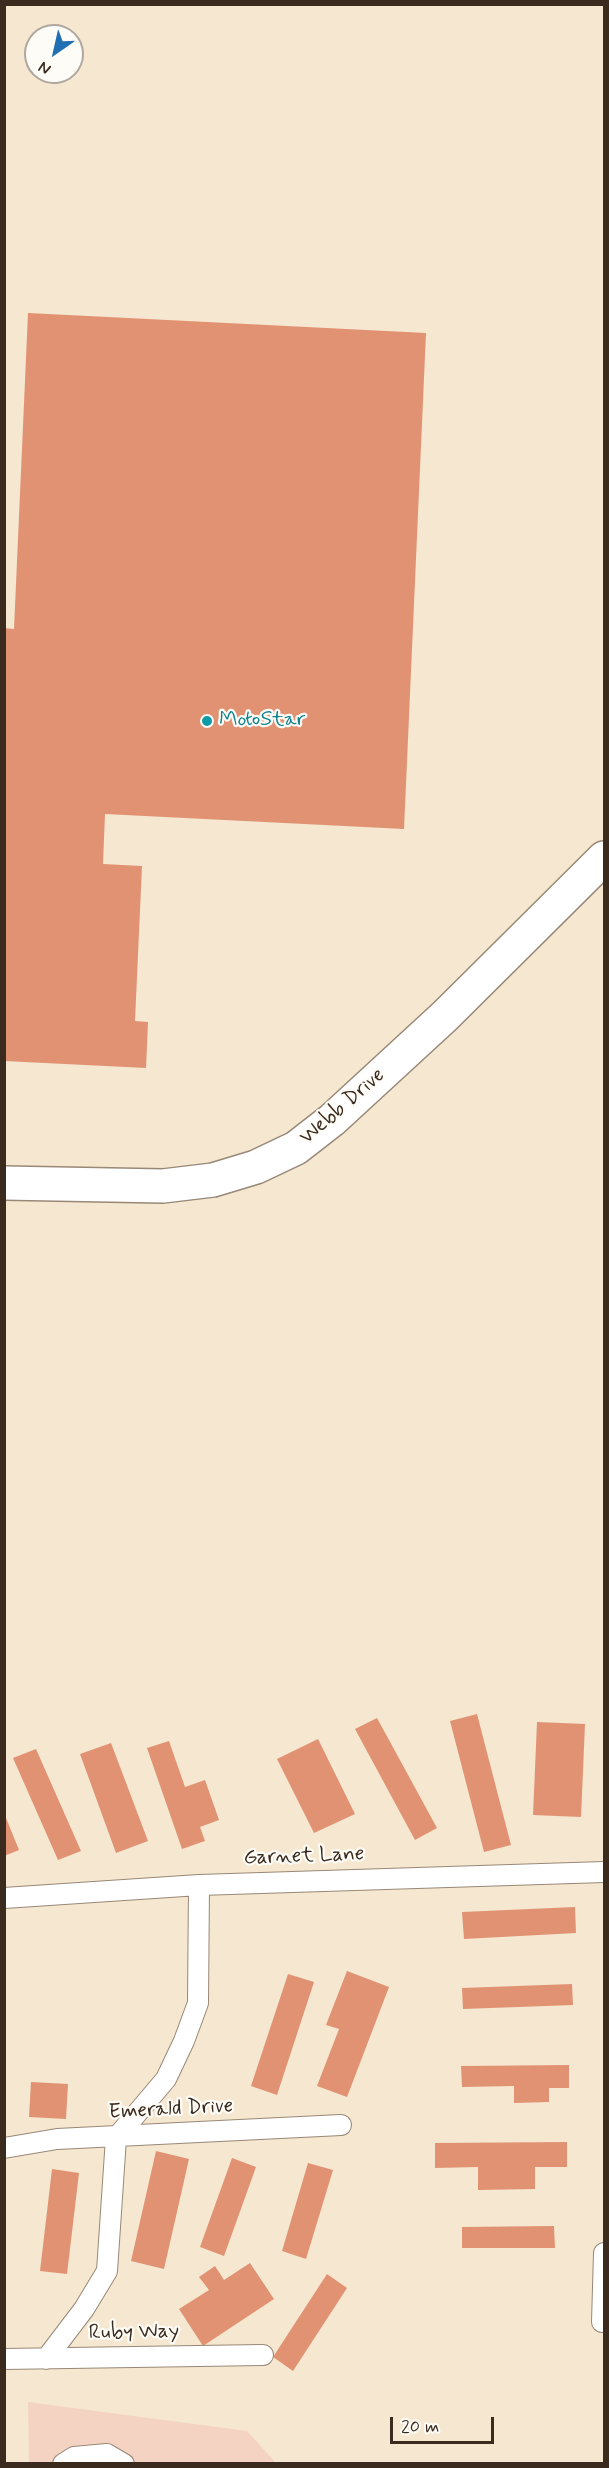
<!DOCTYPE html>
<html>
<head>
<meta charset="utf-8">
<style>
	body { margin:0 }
	#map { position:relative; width:609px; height:2468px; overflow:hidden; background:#f5e7d0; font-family:Mynerve,sans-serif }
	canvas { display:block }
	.frame { position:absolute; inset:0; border:6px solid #3b2a1e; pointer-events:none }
	.north { position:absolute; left:24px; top:24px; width:60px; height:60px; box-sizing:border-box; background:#fdfcf7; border:2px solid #afa8a0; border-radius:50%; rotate:214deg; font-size:16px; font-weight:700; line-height:24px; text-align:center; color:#3b2a1e }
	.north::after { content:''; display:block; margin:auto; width:21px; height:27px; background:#1f6fb2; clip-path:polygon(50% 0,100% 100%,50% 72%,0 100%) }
	.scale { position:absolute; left:390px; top:2417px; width:104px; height:27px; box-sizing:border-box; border:3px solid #3b2a1e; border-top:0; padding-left:8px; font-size:18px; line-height:21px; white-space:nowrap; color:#3b2a1e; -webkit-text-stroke:4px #fdfcf7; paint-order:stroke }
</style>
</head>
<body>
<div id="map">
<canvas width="609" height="2468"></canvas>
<div class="frame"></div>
<div class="north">N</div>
<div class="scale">20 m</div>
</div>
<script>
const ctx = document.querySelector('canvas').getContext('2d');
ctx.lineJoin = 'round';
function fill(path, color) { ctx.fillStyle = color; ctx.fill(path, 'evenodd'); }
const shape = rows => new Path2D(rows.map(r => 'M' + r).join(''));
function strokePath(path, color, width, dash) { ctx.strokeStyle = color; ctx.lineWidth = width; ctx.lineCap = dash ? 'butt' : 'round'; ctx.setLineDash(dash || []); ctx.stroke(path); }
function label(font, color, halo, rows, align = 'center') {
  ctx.font = font + ' Mynerve,sans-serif'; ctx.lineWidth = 4.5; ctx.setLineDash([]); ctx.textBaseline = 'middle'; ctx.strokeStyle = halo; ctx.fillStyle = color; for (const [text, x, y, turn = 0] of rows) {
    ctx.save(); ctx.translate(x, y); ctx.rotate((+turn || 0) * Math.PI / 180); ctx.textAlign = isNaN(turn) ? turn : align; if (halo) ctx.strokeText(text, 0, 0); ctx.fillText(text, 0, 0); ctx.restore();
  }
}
const built = shape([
	[28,2402,247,2431,276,2463,29,2463]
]);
const building = shape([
	[28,313,426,333,404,829,105,814,103,864,142,866,135,1021,148,1022,146,1068,4,1061,4,628,14,629],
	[477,1714,511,1845,484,1852,450,1721],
	[377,1718,437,1828,415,1840,355,1729],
	[537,1722,585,1724,581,1817,533,1815],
	[318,1739,355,1814,314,1833,277,1759],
	[169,1741,185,1787,205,1780,219,1820,200,1827,205,1841,182,1849,147,1748],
	[111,1743,148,1841,116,1853,80,1754],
	[36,1749,81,1851,58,1860,13,1758],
	[4,1813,19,1850,4,1856],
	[575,1907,576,1933,464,1939,462,1912],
	[347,1971,389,1987,347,2097,317,2086,339,2029,326,2025],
	[288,1974,314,1982,277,2095,251,2086],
	[572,1984,573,2005,463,2009,462,1988],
	[569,2065,569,2088,549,2088,549,2102,514,2103,514,2086,462,2087,461,2066],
	[31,2082,68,2084,66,2119,29,2117],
	[567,2142,567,2167,535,2167,535,2189,478,2190,478,2167,435,2168,435,2143],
	[156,2151,189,2159,164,2269,131,2261],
	[232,2158,256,2167,224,2256,200,2247],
	[308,2163,333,2170,306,2259,282,2251],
	[52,2169,79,2173,67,2274,40,2271],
	[554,2226,555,2248,462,2248,462,2227],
	[250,2263,274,2299,203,2346,179,2309,209,2290,199,2277,215,2266,224,2280],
	[327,2274,347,2288,293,2371,273,2357]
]);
const lane = shape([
	[4,1898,199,1885,604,1872],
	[4,2148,57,2139,341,2125],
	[602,2322,604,2253],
	[4,2359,263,2355],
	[46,2359,84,2309,107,2271,116,2138,166,2079,184,2041,198,2003,199,1885],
	[63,2464,74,2457,107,2454,124,2464]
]);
const street = shape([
	[4,1183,163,1186,213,1180,256,1167,296,1148,332,1120,445,1016,604,858]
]);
const markers = [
	[207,721,6,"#0f9aa8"]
];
const cultureNames = [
	["MotoStar",219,721]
];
const streetNames = [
	["Webb Drive",343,1107,-41],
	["Garnet Lane",304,1857,-2],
	["Emerald Drive",171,2110,-3],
	["Ruby Way",134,2333,-1]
];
fill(built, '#f5d3c2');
fill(building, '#e19273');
strokePath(lane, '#988877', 22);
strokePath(street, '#988877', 36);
strokePath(lane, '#fff', 20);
strokePath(street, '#fff', 33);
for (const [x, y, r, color] of markers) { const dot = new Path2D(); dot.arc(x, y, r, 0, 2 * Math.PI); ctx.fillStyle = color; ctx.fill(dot); strokePath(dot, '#fdfcf7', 2); }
label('21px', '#0d838f', '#fdfcf7', cultureNames, 'left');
label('21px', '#3b2a1e', '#fdfcf7', streetNames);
</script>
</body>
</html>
